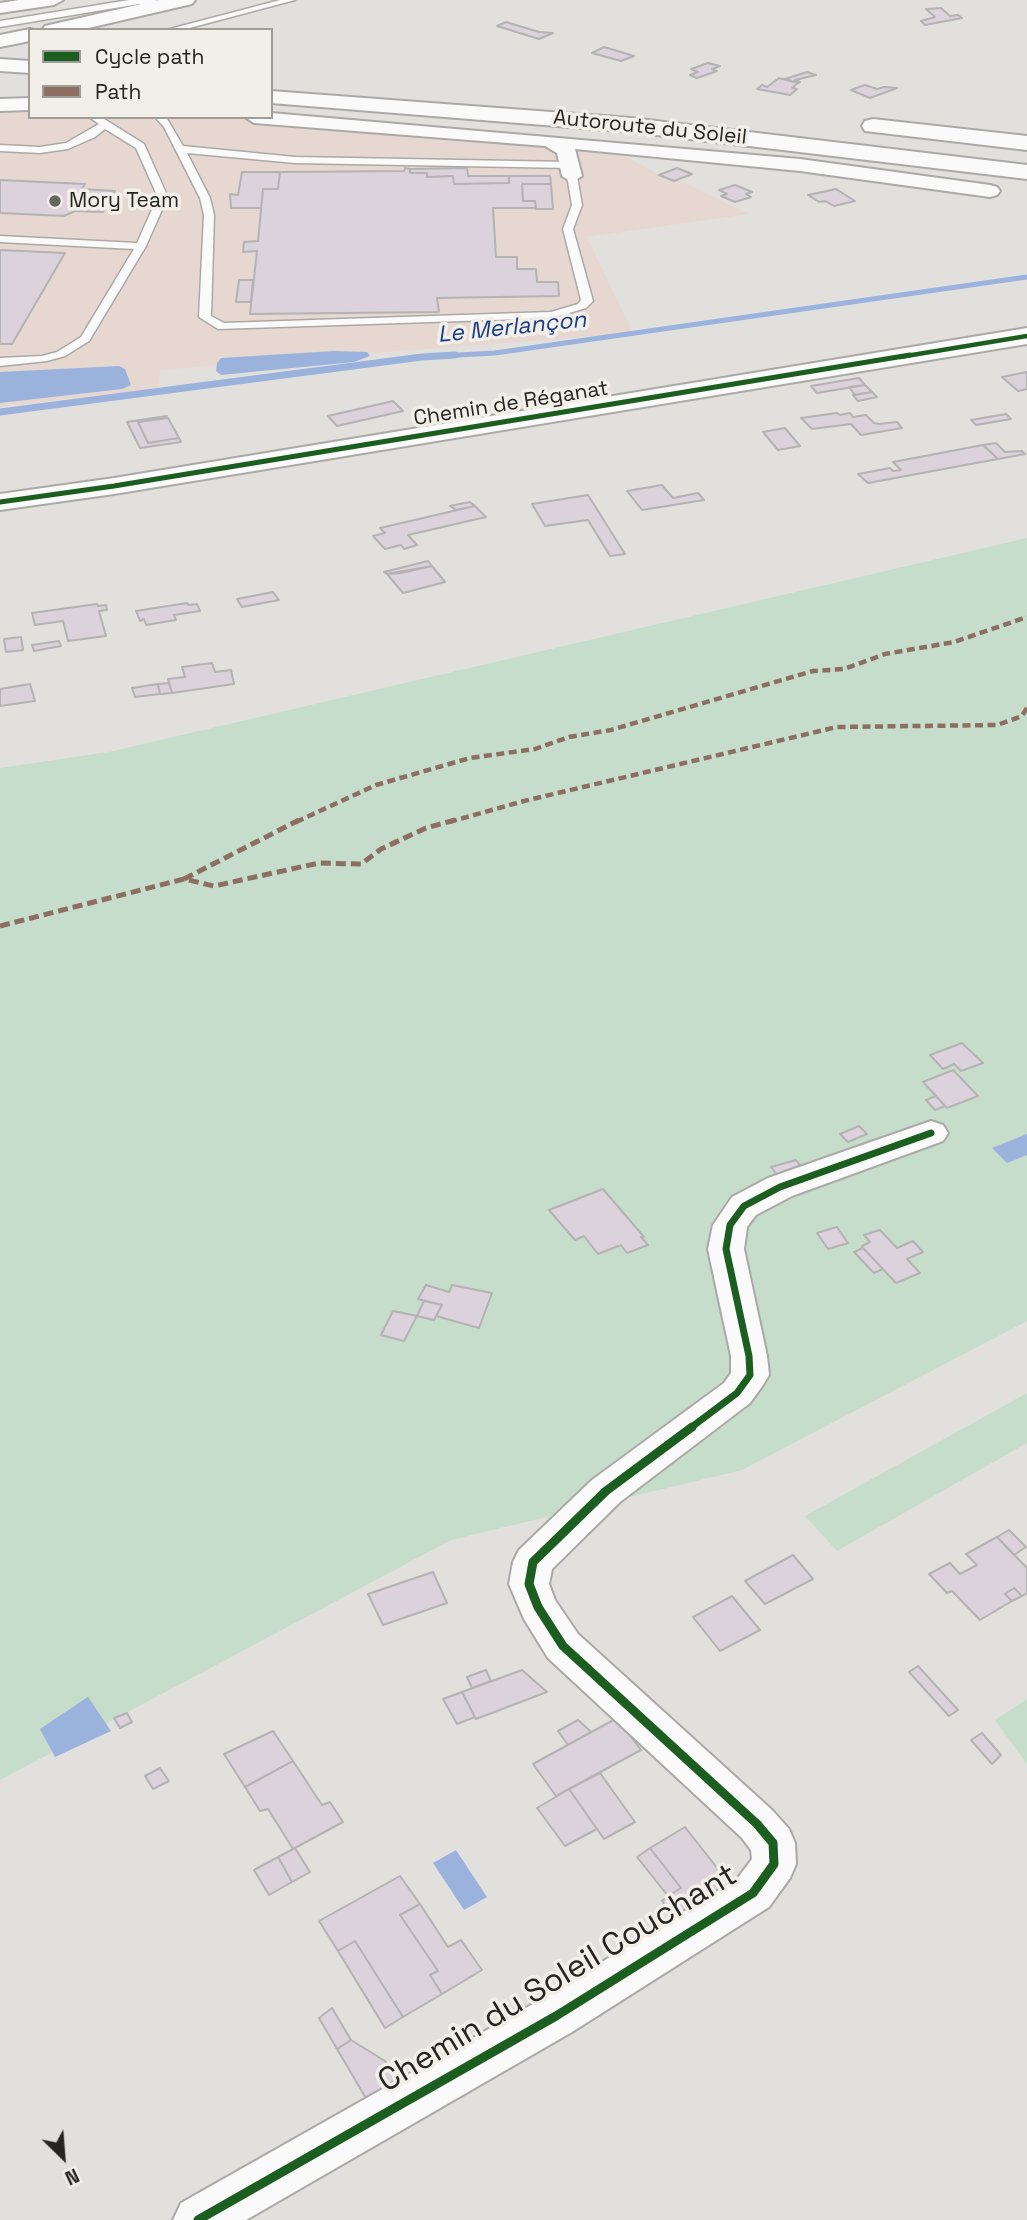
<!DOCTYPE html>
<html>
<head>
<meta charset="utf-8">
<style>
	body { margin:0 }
	#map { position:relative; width:1027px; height:2220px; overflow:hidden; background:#e2e0dd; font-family:"Space Grotesk",sans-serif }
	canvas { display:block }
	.legend { position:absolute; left:28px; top:28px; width:245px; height:91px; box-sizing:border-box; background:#f2eee8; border:2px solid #a09d99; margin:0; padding:9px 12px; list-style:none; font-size:21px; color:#252422 }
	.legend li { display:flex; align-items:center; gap:14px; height:35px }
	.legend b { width:35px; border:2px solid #a09d99 }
	.north { position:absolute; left:28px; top:2122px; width:70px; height:70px; -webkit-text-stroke:5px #f2eee8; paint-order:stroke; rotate:155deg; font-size:19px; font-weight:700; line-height:28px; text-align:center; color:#252422 }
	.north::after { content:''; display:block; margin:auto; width:24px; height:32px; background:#252422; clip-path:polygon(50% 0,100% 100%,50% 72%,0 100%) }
</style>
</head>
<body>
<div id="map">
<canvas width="1027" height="2220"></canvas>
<ul class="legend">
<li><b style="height:9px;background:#1b5e20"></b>Cycle path</li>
<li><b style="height:9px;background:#8d6e63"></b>Path</li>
</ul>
<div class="north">N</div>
</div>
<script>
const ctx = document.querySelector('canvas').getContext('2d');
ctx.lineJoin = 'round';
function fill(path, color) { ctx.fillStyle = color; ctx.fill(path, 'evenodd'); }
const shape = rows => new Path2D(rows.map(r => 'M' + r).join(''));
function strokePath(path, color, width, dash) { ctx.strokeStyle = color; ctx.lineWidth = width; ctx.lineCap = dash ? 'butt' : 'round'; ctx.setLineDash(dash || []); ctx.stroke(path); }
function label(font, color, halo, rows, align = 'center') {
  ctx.font = font + ' "Space Grotesk",sans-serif'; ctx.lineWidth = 7; ctx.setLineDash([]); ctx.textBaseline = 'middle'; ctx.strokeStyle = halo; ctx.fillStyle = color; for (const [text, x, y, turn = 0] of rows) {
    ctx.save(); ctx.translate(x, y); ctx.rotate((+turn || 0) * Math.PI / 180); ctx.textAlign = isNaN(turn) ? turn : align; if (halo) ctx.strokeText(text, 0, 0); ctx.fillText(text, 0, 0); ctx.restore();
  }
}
const industrial = shape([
	[0,107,30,108,30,117,226,117,367,127,617,152,674,182,679,180,749,214,587,237,633,333,160,370,159,388,0,407]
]);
const green = shape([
	[1027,538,1027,1321,742,1470,451,1540,0,1780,0,768,109,752],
	[1027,1393,1027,1443,837,1551,805,1516],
	[1027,1699,1027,1764,995,1720]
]);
const water = shape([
	[333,351,367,352,370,356,354,362,221,375,216,371,217,363,221,358],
	[119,366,125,369,131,385,122,389,0,403,0,372],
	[1027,1134,1027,1155,1007,1163,992,1148],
	[88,1697,111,1731,55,1757,40,1729],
	[456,1850,487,1897,464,1910,433,1863]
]);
const streamFar1 = shape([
	[423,357,495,353,1027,277]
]);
const stream = shape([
	[0,412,422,357,455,355]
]);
const building = shape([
	[941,8,950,16,958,15,962,18,925,25,921,21,935,17,926,9,941,8],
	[506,22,539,32,553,33,539,39,497,26,506,22],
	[604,47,634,56,621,61,592,53,604,47],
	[708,63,720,66,712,69,717,71,697,78,690,75,698,72,691,69,708,63],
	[807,72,816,75,795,80,800,82,798,83,785,79,807,72],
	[779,78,798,83,792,88,797,89,790,95,757,89,762,85,767,87,779,78],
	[865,85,877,89,884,87,897,88,870,98,851,90,865,85],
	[405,168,410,169,410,173,427,173,427,177,453,176,454,184,509,183,509,176,550,176,551,184,522,184,523,201,535,201,536,208,493,208,496,257,517,257,517,269,536,269,537,282,558,282,559,296,437,298,439,312,250,314,257,251,243,252,244,242,258,241,263,189,278,189,280,172,404,171,405,168],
	[467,168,468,176,509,176,509,183,454,184,453,176,427,177,427,173,410,173,410,169,467,168],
	[677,168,692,174,674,181,659,175,677,168],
	[242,172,280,172,278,189,263,189,261,208,231,208,230,194,238,195,242,172],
	[0,180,85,184,82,189,115,191,103,212,75,211,64,216,0,213,0,180],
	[522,184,551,184,553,209,536,209,535,201,523,201,522,184],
	[735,185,752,192,746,194,751,197,735,202,721,196,727,194,719,190,735,185],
	[836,189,855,201,834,206,825,201,819,202,808,195,836,189],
	[0,250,65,253,12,344,0,344,0,250],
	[239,280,253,280,251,302,236,302,239,280],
	[1027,372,1027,389,1018,391,1002,377,1027,372],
	[859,378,865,385,817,393,811,386,859,378],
	[865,385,872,392,855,395,849,387,865,385],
	[872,392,877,397,858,401,853,395,872,392],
	[393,401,403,411,337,426,328,416,393,401],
	[837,413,840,415,850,413,853,417,866,415,874,423,879,424,897,422,902,428,861,435,851,424,812,429,801,418,837,413],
	[1006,414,1011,419,976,425,971,420,1006,414],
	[167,416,138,422,148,443,179,438,181,442,140,448,127,422,167,416],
	[168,418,179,438,148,443,138,422,168,418],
	[785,428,800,446,778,450,763,432,785,428],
	[996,443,1005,452,1022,451,1025,454,998,459,983,445,996,443],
	[983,445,998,459,868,483,858,474,890,468,893,471,901,470,893,462,983,445],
	[662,485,673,498,698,493,704,500,642,510,627,491,662,485],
	[588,495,625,554,610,556,588,520,545,526,532,504,588,495],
	[470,502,475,506,456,510,450,506,470,502],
	[475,506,486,517,408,535,417,545,404,549,401,545,385,549,373,536,385,533,380,528,475,506],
	[428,561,432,566,401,573,387,574,384,572,428,561],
	[432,566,445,582,403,593,387,574,432,566],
	[273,592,279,600,242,607,237,599,273,592],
	[187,603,189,605,197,604,200,611,174,615,176,620,146,625,144,619,140,621,136,611,187,603],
	[97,604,98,606,106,605,107,610,99,611,106,636,68,641,63,621,35,625,32,613,97,604],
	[21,637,23,650,6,652,4,639,21,637],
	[59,641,61,646,34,651,32,645,59,641],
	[212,663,215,672,231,670,234,684,172,693,168,679,185,677,182,667,212,663],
	[169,683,172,693,160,694,158,684,169,683],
	[30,684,35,701,0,706,0,689,30,684],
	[158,684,160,694,135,697,132,688,158,684],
	[962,1043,983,1063,961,1071,954,1064,943,1069,930,1055,962,1043],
	[953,1070,978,1096,947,1108,923,1082,953,1070],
	[936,1096,945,1106,935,1110,926,1100,936,1096],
	[859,1126,867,1134,848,1142,840,1134,859,1126],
	[796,1160,806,1173,781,1180,771,1167,796,1160],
	[603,1189,644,1237,641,1237,648,1245,627,1253,621,1245,598,1254,584,1236,575,1240,549,1210,603,1189],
	[837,1227,848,1243,828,1249,817,1233,837,1227],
	[880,1230,897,1248,913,1241,923,1252,907,1259,920,1273,896,1283,863,1248,862,1246,870,1242,864,1235,880,1230],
	[863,1248,883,1269,874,1273,854,1252,863,1248],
	[426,1285,449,1292,452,1285,492,1293,479,1328,436,1316,442,1305,418,1299,426,1285],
	[424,1301,442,1305,434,1320,417,1316,424,1301],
	[393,1311,417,1316,404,1341,381,1335,393,1311],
	[1009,1530,1026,1547,1014,1555,997,1537,1009,1530],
	[997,1537,1027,1568,1027,1593,1022,1596,1014,1588,1005,1594,1012,1601,980,1620,952,1591,947,1593,929,1574,950,1563,960,1574,977,1565,966,1554,997,1537],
	[793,1555,813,1579,765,1604,745,1581,793,1555],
	[433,1572,447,1603,383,1625,368,1594,433,1572],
	[1014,1588,1022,1596,1012,1601,1005,1594,1014,1588],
	[732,1596,760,1630,720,1651,693,1617,732,1596],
	[918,1666,958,1710,949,1716,909,1672,918,1666],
	[486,1670,491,1681,472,1688,467,1677,486,1670],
	[522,1670,547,1692,476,1719,462,1692,522,1670],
	[462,1692,475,1717,457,1724,443,1699,462,1692],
	[127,1713,132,1722,120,1728,114,1718,127,1713],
	[617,1718,641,1750,556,1796,533,1764,617,1718],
	[578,1720,591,1732,568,1745,558,1731,578,1720],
	[273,1731,293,1761,245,1787,224,1754,273,1731],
	[982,1733,1001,1755,992,1764,971,1740,982,1733],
	[293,1761,322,1805,330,1802,343,1822,293,1849,268,1809,260,1811,245,1787,293,1761],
	[160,1768,169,1781,153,1789,145,1776,160,1768],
	[600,1773,635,1822,604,1839,569,1789,600,1773],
	[569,1789,597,1829,565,1846,537,1808,569,1789],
	[685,1827,725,1878,727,1888,684,1917,668,1896,681,1888,650,1848,685,1827],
	[295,1848,310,1872,292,1882,278,1857,295,1848],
	[650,1848,681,1888,668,1896,637,1857,650,1848],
	[278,1857,292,1882,269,1895,254,1870,278,1857],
	[400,1876,420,1904,400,1915,438,1971,430,1975,442,1994,403,2017,355,1941,338,1951,319,1921,400,1876],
	[668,1896,684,1917,678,1922,662,1901,668,1896],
	[420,1904,448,1947,461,1940,482,1970,442,1994,430,1975,438,1971,400,1915,420,1904],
	[355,1941,403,2017,385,2028,338,1951,355,1941],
	[332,2008,351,2040,337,2049,319,2018,332,2008],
	[351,2040,385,2061,403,2094,374,2112,337,2049,351,2040]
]);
const lane = shape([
	[129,0,154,0,170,4,166,7,139,4,0,27,0,21,129,0],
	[280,0,295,0,182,30,166,30,280,0],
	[89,117,101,117,144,144,166,193,165,203,146,246,89,341,65,356,47,361,0,366,0,358,42,356,57,352,81,337,134,249,0,242,0,236,137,243,155,203,156,193,136,148,105,129,95,137,68,149,40,153,0,151,0,145,40,147,66,143,99,124,89,117],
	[155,117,166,117,183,146,295,157,570,162,575,165,570,168,295,163,187,153,210,198,214,215,211,316,224,323,551,312,578,304,581,300,563,229,572,205,567,176,572,173,577,176,582,205,573,229,593,301,586,308,552,318,218,329,199,317,204,215,200,198,164,127,155,117]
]);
const street = shape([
	[19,0,63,0,54,5,0,13,0,3,19,0],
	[30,98,30,110,0,111,0,99,30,98],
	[271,113,800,159,990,185,997,187,1000,191,997,195,990,197,800,171,575,149,582,176,572,182,562,176,557,153,545,146,254,123,245,117,271,117,271,113],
	[931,1121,943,1125,948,1133,943,1141,792,1196,756,1215,747,1227,744,1249,767,1356,769,1375,763,1385,750,1403,620,1502,552,1569,549,1584,555,1600,578,1634,772,1810,789,1829,795,1843,796,1864,790,1878,769,1907,572,2032,246,2220,173,2220,181,2203,540,2000,737,1879,752,1859,751,1850,742,1838,548,1658,524,1619,509,1584,513,1562,519,1550,592,1480,724,1383,731,1373,731,1356,708,1249,713,1225,732,1197,768,1178,931,1121]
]);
const secondary = shape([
	[159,0,195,0,192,4,80,30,42,30,45,26,159,0],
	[30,29,33,30,30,30,30,41,0,47,0,35,30,29],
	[1027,328,1027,344,114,494,0,510,0,494,114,478,1027,328]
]);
const highway = shape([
	[0,59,30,61,30,73,0,71,0,59],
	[271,91,631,118,1027,165,1027,179,631,132,271,103,271,91],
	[873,119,1027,136,1027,150,865,131,862,126,865,121,873,119]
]);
const quietFar1 = shape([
	[296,822,376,785,470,758,535,749,569,737,611,730,813,671,844,669,885,654,954,642,1027,617],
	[449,822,524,801,837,727,997,725,1022,716,1027,708]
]);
const quiet = shape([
	[184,879,299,820],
	[0,926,184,879,214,886,319,863,361,864,381,849,426,828,455,820]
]);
const cyclewayFar3 = shape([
	[900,357,1027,336]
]);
const cyclewayFar2 = shape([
	[0,502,114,486,910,355]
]);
const cyclewayFar1 = shape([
	[689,1429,737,1393,750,1375,749,1356,726,1249,730,1225,744,1206,780,1187,931,1133]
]);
const cycleway = shape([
	[198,2220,556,2016,753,1893,774,1864,773,1843,757,1824,563,1646,538,1607,529,1584,533,1562,606,1491,692,1427]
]);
const markers = [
	[55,201,7,"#676663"]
];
const farStreetnames = [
	["Autoroute du Soleil",650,128,6],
	["Chemin de Réganat",511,404,-9]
];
const farPoinames = [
	["Mory Team",69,201]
];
const farWaternames = [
	["Le Merlançon",512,328,-6]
];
const nearStreetnames = [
	["Chemin du Soleil Couchant",558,1979,-31]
];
fill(industrial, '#e6d8d1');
fill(green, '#c6ddcb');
fill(water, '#9bb2dd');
strokePath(streamFar1, '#9bb2dd', 5);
strokePath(stream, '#9bb2dd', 7);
fill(building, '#dbd2dc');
strokePath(building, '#b4b2b2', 2);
strokePath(lane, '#aaa9a7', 3);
strokePath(street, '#aaa9a7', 4);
strokePath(secondary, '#aaa9a7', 4);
strokePath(highway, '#aaa9a7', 4);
fill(lane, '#fbfafa');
fill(street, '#fbfafa');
fill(secondary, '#fbfafa');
fill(highway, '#fbfafa');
strokePath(quietFar1, '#8d6e63', 4.5, [8, 4.5]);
strokePath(quiet, '#8d6e63', 5, [10, 5]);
strokePath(cyclewayFar3, '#1b5e20', 4.5);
strokePath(cyclewayFar2, '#1b5e20', 5);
strokePath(cyclewayFar1, '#1b5e20', 7);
strokePath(cycleway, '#1b5e20', 9);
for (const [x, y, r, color] of markers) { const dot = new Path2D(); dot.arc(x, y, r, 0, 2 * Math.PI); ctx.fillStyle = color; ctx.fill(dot); strokePath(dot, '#f2eee8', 2.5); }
label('21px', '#252422', '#f2eee8', farStreetnames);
label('21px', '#252422', '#f2eee8', farPoinames, 'left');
label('italic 23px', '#1a3c86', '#f2eee8', farWaternames);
label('32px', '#252422', '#f2eee8', nearStreetnames);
</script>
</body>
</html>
